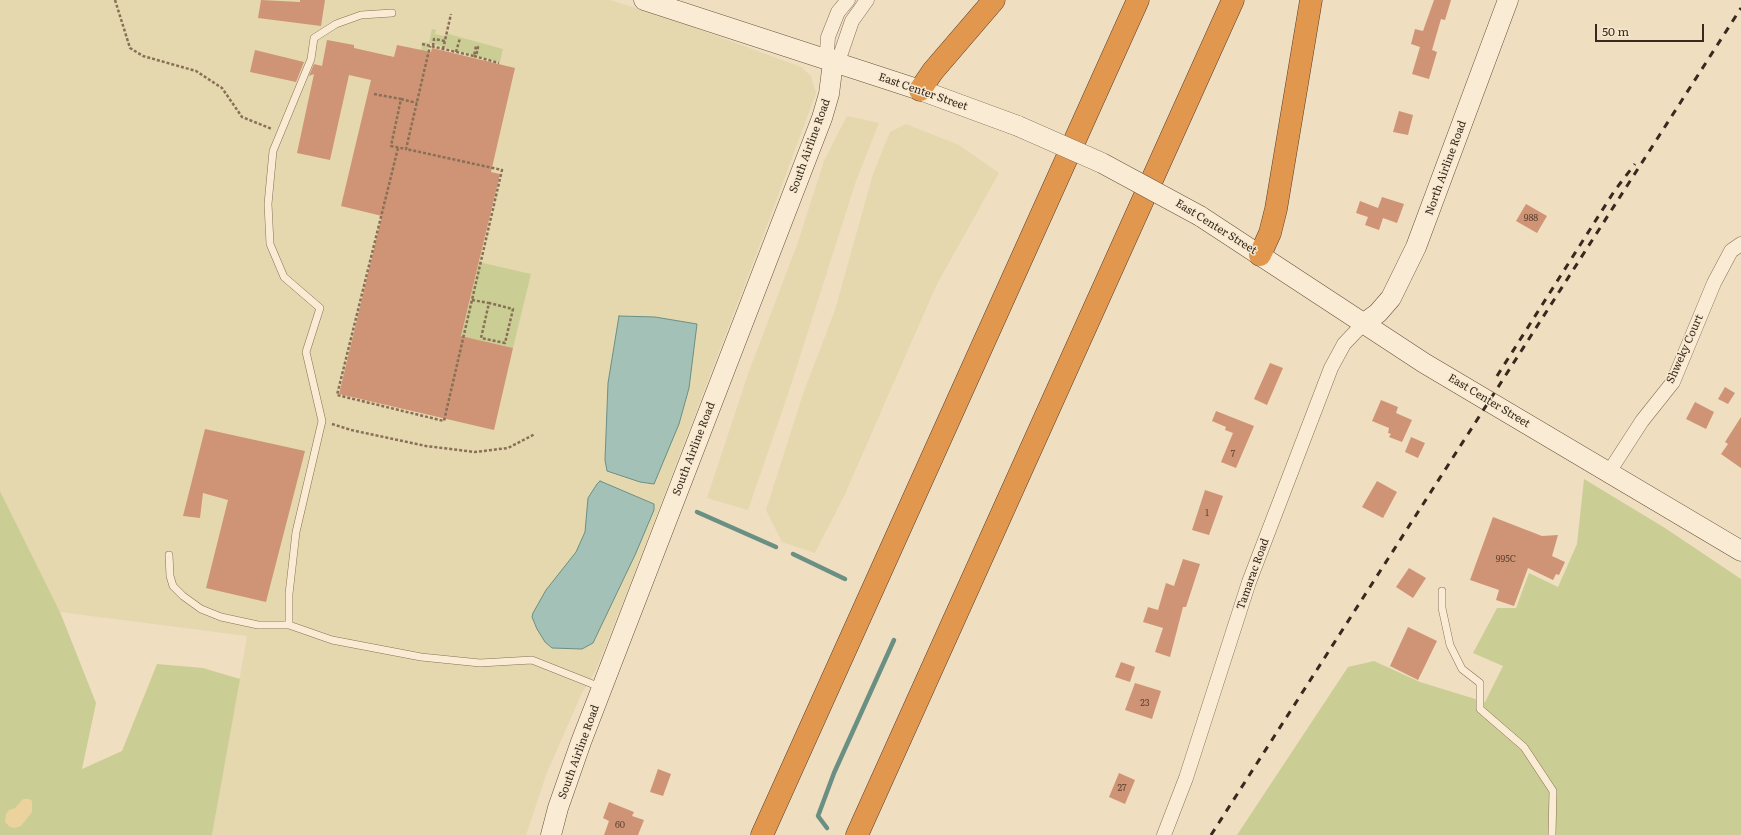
<!DOCTYPE html>
<html>
<head>
<meta charset="utf-8">
<style>
	body { margin:0 }
	#map { position:relative; width:1741px; height:835px; overflow:hidden; background:#efdec0; font-family:Literata,serif }
	canvas { display:block }
	.scale { position:absolute; left:1595px; top:24px; width:109px; height:18px; box-sizing:border-box; border:2px solid #38281d; border-top:0; padding-left:5px; font-size:12px; line-height:14px; white-space:nowrap; color:#38281d; -webkit-text-stroke:3px #f6e9d0; paint-order:stroke }
</style>
</head>
<body>
<div id="map">
<canvas width="1741" height="835"></canvas>
<div class="scale">50 m</div>
</div>
<script>
const ctx = document.querySelector('canvas').getContext('2d');
ctx.lineJoin = 'round';
function fill(path, color) { ctx.fillStyle = color; ctx.fill(path, 'evenodd'); }
const shape = rows => new Path2D(rows.map(r => 'M' + r).join(''));
function strokePath(path, color, width, dash) { ctx.strokeStyle = color; ctx.lineWidth = width; ctx.lineCap = dash ? 'butt' : 'round'; ctx.setLineDash(dash || []); ctx.stroke(path); }
function label(font, color, halo, rows, align = 'center') {
  ctx.font = font + ' Literata,serif'; ctx.lineWidth = 3; ctx.setLineDash([]); ctx.textBaseline = 'middle'; ctx.strokeStyle = halo; ctx.fillStyle = color; for (const [text, x, y, turn = 0] of rows) {
    ctx.save(); ctx.translate(x, y); ctx.rotate((+turn || 0) * Math.PI / 180); ctx.textAlign = isNaN(turn) ? turn : align; if (halo) ctx.strokeText(text, 0, 0); ctx.fillText(text, 0, 0); ctx.restore();
  }
}
const farmland = shape([
	[0,0,610,0,665,17,801,67,811,76,816,93,756,255,629,587,596,670,581,695,546,775,526,835,212,835,247,636,60,612,0,491],
	[847,116,879,123,856,181,789,391,748,510,707,498,749,371,797,245,824,161],
	[906,124,959,145,999,173,936,286,845,494,815,553,782,542,766,510,803,394,835,310,873,174,890,132]
]);
const green = shape([
	[432,29,436,30,435,34,445,36,445,33,503,49,500,62,429,43,417,94,410,93,423,42,429,43],
	[479,262,531,274,513,348,461,336],
	[1584,479,1665,528,1741,579,1741,835,1237,835,1348,667,1374,661,1420,682,1485,702,1503,666,1473,653,1497,608,1516,608,1529,573,1558,587,1577,544],
	[0,491,60,612,96,703,82,769,122,751,157,664,203,668,240,679,212,835,0,835]
]);
const sand = shape([
	[23,799,29,799,32,801,32,812,21,826,15,828,10,827,5,822,6,814,9,810,15,808]
]);
const water = shape([
	[619,316,655,317,697,324,689,388,679,424,654,484,640,482,607,471,605,460,608,383,619,316],
	[600,481,654,504,654,510,635,555,593,643,582,649,552,648,545,642,537,629,532,617,533,613,546,590,576,552,585,532,588,498,597,484,600,481]
]);
const stream = shape([
	[697,512,776,547],
	[793,554,845,579],
	[827,828,818,816,834,773,894,640]
]);
const building = shape([
	[261,0,300,2,300,0,325,0,321,26,258,18],
	[1434,0,1451,0,1445,20,1441,19,1432,50,1437,52,1429,79,1412,74,1420,47,1411,44,1415,29,1423,31],
	[327,40,354,45,354,48,394,57,397,45,431,52,432,48,515,68,491,172,500,174,461,336,513,348,494,430,339,394,382,216,341,206,371,80,349,75,330,160,297,153,314,74,309,76,314,64,322,66],
	[255,50,304,62,296,82,250,72],
	[1399,111,1413,115,1408,135,1393,132],
	[1382,197,1404,204,1397,223,1383,218,1379,230,1365,225,1368,217,1356,213,1360,201,1378,208],
	[1526,204,1547,216,1537,233,1516,221],
	[1270,363,1283,368,1267,405,1254,399],
	[1725,387,1735,393,1728,404,1718,399],
	[1381,400,1398,407,1396,413,1412,420,1402,442,1389,437,1391,434,1388,433,1389,428,1372,421],
	[1695,402,1714,412,1706,429,1686,419],
	[1216,411,1254,426,1236,468,1221,462,1233,433,1225,430,1226,427,1212,421],
	[1741,417,1741,468,1721,454,1728,444,1725,442],
	[205,429,305,451,266,602,206,588,228,500,203,493,200,518,183,516],
	[1411,437,1425,443,1418,458,1405,452],
	[1377,481,1397,492,1383,518,1362,507],
	[1205,490,1223,496,1209,535,1192,530],
	[1493,517,1542,536,1558,535,1552,556,1565,562,1559,575,1556,574,1553,580,1528,568,1514,606,1496,600,1499,590,1470,580],
	[1183,559,1200,564,1186,607,1183,607,1170,657,1155,652,1163,628,1143,622,1148,607,1158,610,1166,583,1174,586],
	[1409,568,1426,578,1413,598,1396,587],
	[1408,627,1437,641,1418,680,1390,666],
	[1121,662,1135,667,1130,682,1115,677],
	[1135,683,1161,691,1152,719,1125,710],
	[658,769,671,774,663,796,650,792],
	[1119,773,1135,780,1125,804,1109,797],
	[609,802,634,812,632,816,644,820,638,835,604,835,609,821,603,818]
]);
const path = shape([
	[115,0,130,48,143,56,196,71,222,88,242,117,272,129],
	[422,44,474,56,476,46,478,47,476,57],
	[433,46,434,39,445,41],
	[443,49,451,14],
	[456,52,460,38],
	[474,56,499,63],
	[374,94,401,99,391,146,406,149,430,46],
	[401,99,417,103],
	[398,148,337,395,444,421,502,170,406,149],
	[472,300,489,303,481,338,505,343,513,309,489,303],
	[332,424,351,430,426,446,475,452,508,448,535,434]
]);
const lane = shape([
	[169,555,170,576,173,586,183,596,201,609,221,617,258,625,289,625,332,640,421,657,480,663,532,660,600,687],
	[1442,591,1442,608,1450,645,1462,669,1480,683,1480,709,1524,747,1553,791,1552,835],
	[289,625,289,594,296,532,322,421,306,352,320,308,284,277,270,244,268,204,273,151,311,59,314,38,336,24,361,15,392,13]
]);
const street = shape([
	[848,0,838,12,828,37,827,51,833,62,841,53,852,21,867,0],
	[1609,472,1642,421,1673,382,1714,283,1731,251,1741,244],
	[1164,835,1186,778,1249,582,1331,368,1344,344,1363,324]
]);
const secondary = shape([
	[644,0,920,90,1018,126],
	[1200,216,1424,363,1741,551],
	[1363,324,1378,313,1391,298,1416,247,1508,0],
	[551,835,558,808,581,742,822,118,829,94,833,62]
]);
const highway = shape([
	[920,90,933,71,994,0],
	[1260,255,1270,233,1276,209,1311,0],
	[762,835,1138,0],
	[857,835,1233,0]
]);
const rail = shape([
	[1497,376,1615,190,1635,164],
	[1211,835,1741,8]
]);
const secondaryBridge = shape([
	[1018,126,1102,163,1200,216]
]);
const numberNames = [
	["988",1531,218],
	["7",1233,454],
	["1",1207,513],
	["995C",1506,559],
	["23",1145,703],
	["27",1122,788],
	["60",620,825]
];
const streetNames = [
	["East Center Street",923,92,19],
	["South Airline Road",810,146,-70],
	["North Airline Road",1446,168,-70],
	["East Center Street",1216,227,32],
	["Shweky Court",1685,349,-66],
	["East Center Street",1489,401,31],
	["South Airline Road",694,449,-69],
	["Tamarac Road",1253,574,-70],
	["South Airline Road",579,752,-70]
];
fill(farmland, '#e5d8ae');
fill(green, '#cbce94');
fill(sand, '#ecd29c');
fill(water, '#a3c1b6');
strokePath(water, '#6a9084', 1);
strokePath(stream, '#6a9084', 4.5);
fill(building, '#cf9475');
strokePath(lane, '#896f58', 8);
strokePath(street, '#896f58', 15);
strokePath(secondary, '#6b503b', 21);
strokePath(highway, '#573d2c', 23);
strokePath(path, '#896f58', 2.5, [3, 2]);
strokePath(lane, '#faecd4', 7);
strokePath(street, '#faecd4', 14);
strokePath(secondary, '#faecd4', 20);
strokePath(highway, '#e2974e', 22);
strokePath(rail, '#38281d', 3, [7, 7]);
strokePath(secondaryBridge, '#6b503b', 21, []);
strokePath(secondaryBridge, '#faecd4', 20);
label('9px', '#5e4333', null, numberNames);
label('11px', '#38281d', '#f6e9d0', streetNames);
</script>
</body>
</html>
